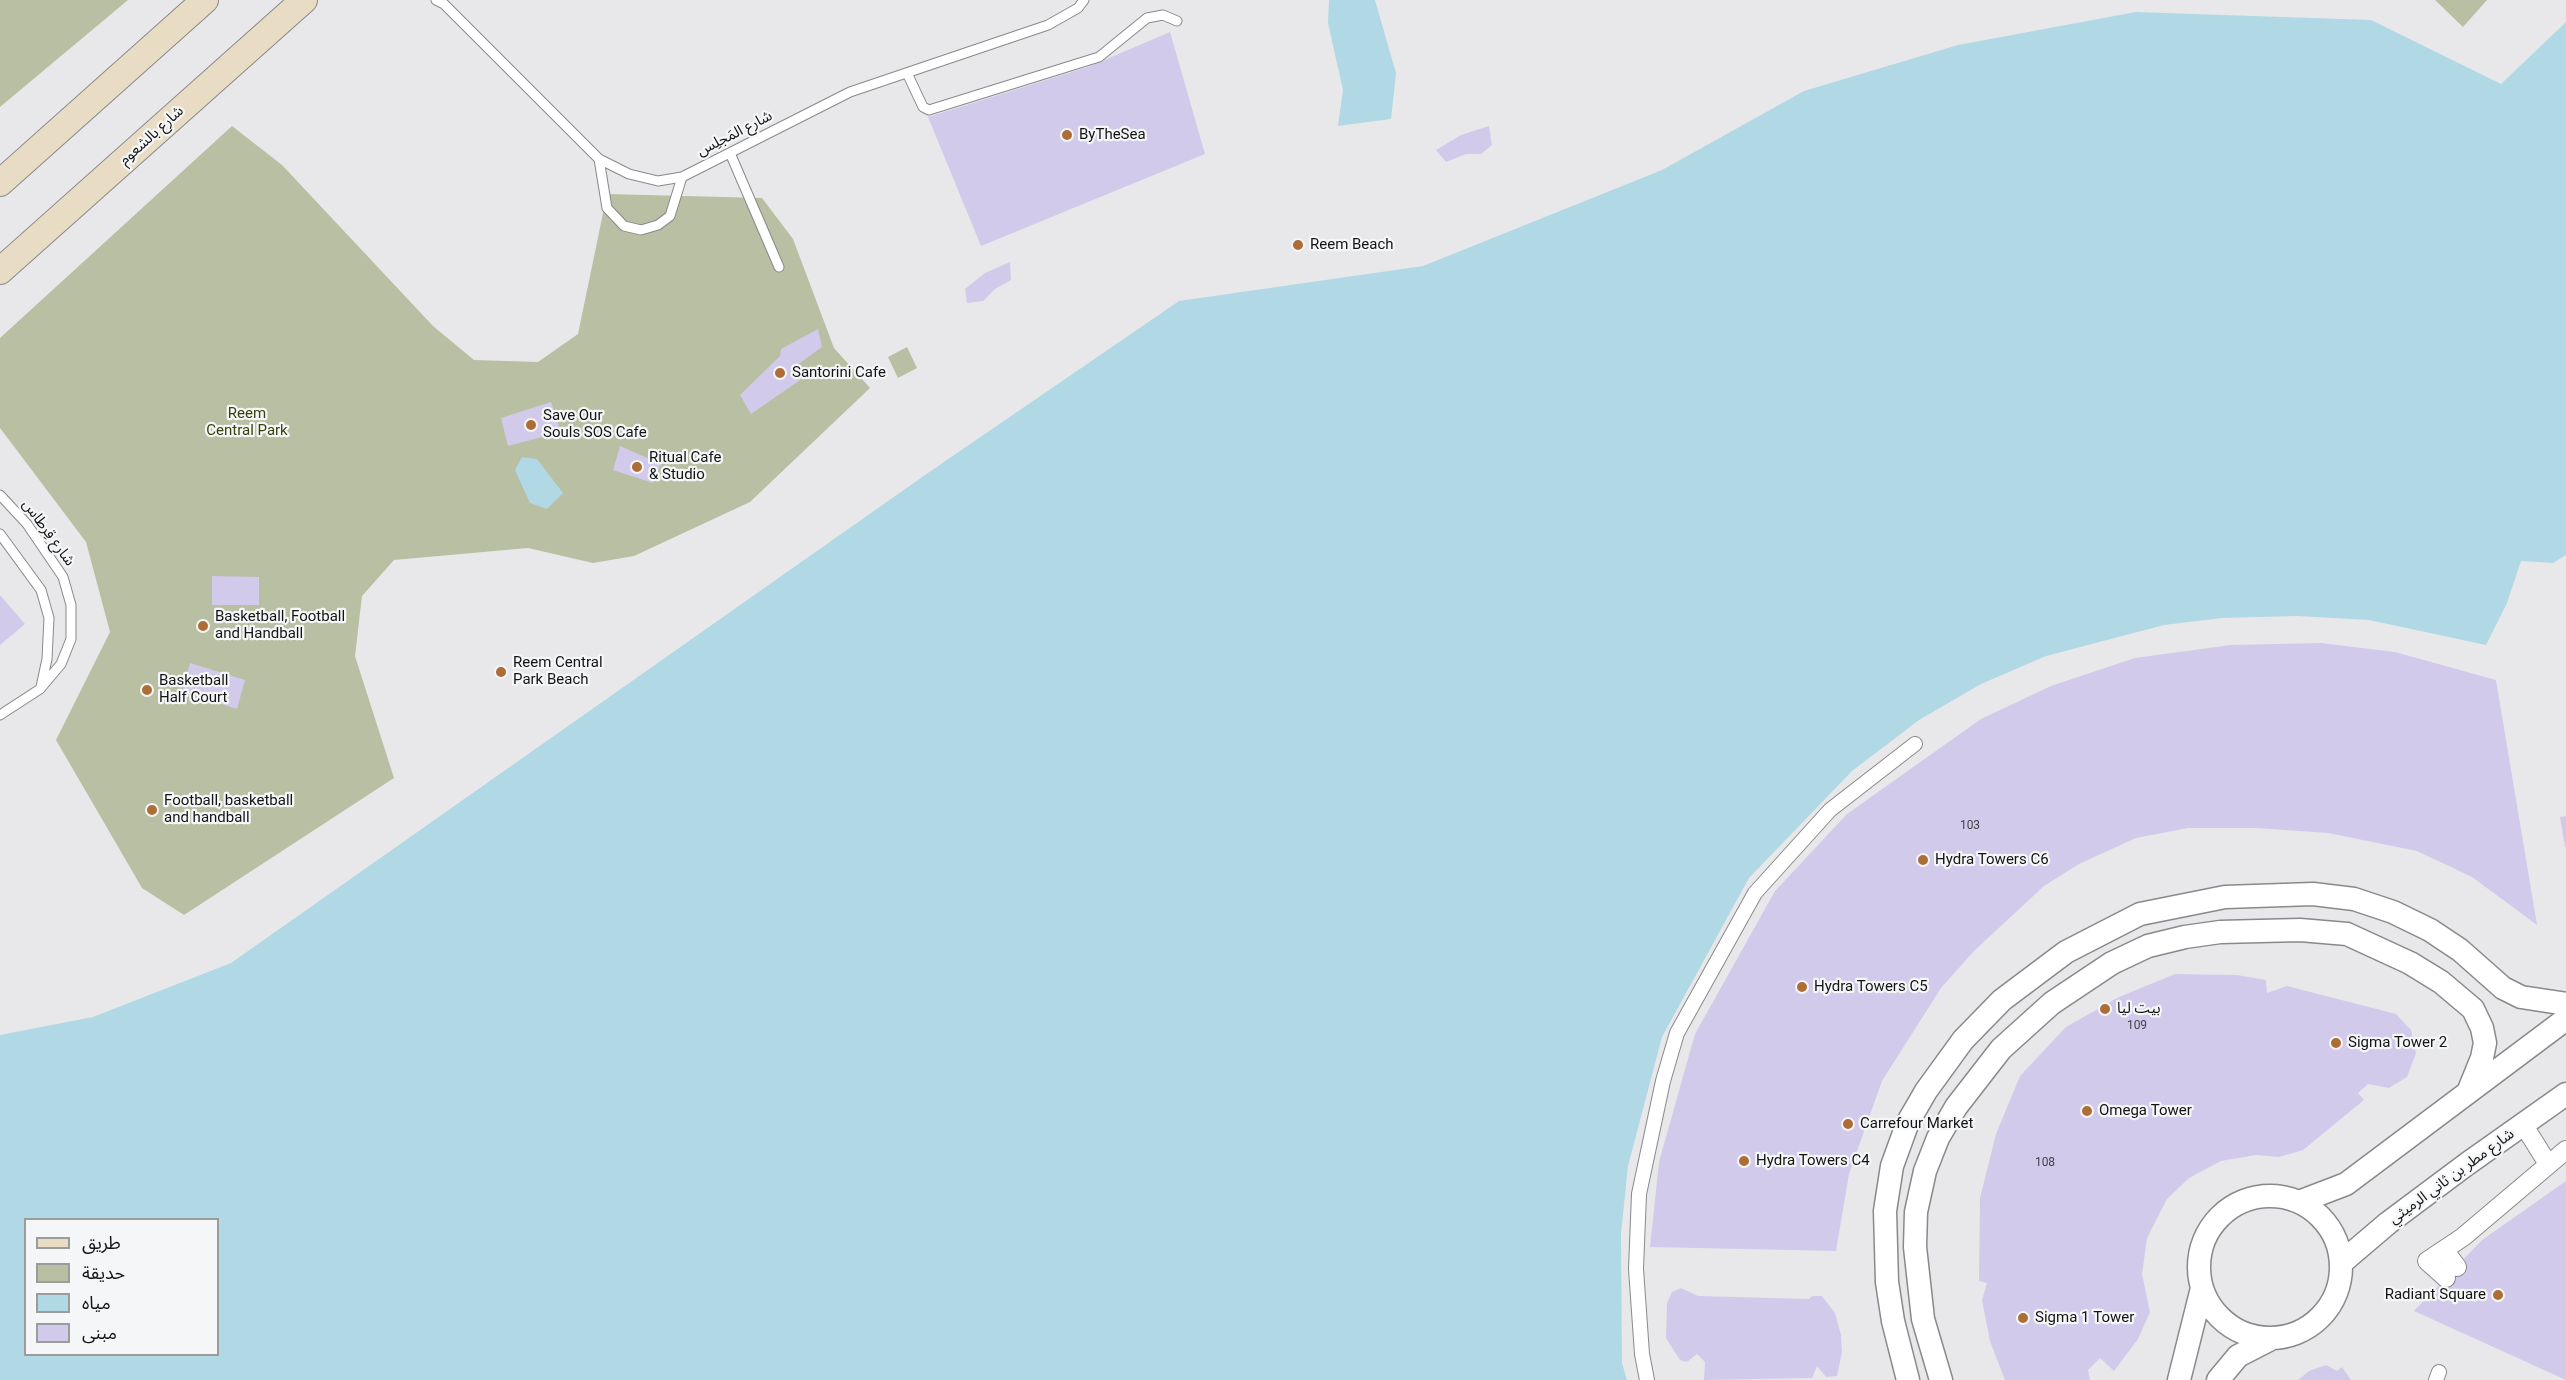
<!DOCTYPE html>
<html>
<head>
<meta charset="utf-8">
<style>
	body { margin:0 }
	#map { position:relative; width:2566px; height:1380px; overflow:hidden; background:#e8e8ea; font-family:Roboto,"Noto Sans Arabic",sans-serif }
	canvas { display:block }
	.legend { position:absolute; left:24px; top:1218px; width:195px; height:138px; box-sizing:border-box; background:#f5f6f7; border:2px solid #9b9c9c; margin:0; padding:8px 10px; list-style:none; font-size:18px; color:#141414 }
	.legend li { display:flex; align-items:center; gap:12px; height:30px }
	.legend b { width:30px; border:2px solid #9b9c9c }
</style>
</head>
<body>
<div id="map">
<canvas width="2566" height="1380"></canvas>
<ul class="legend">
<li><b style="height:8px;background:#e8ddc4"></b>طريق</li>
<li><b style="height:16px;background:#b9bfa3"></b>حديقة</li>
<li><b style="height:16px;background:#b1d8e5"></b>مياه</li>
<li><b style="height:16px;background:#d1caeb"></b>مبنى</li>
</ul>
</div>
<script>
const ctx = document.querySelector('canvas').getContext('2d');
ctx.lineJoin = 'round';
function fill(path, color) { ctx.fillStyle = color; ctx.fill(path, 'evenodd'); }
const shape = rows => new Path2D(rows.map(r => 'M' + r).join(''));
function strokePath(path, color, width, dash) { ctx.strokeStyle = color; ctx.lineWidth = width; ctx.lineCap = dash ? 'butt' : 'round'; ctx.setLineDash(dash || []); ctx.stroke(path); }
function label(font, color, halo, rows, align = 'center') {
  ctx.font = font + ' Roboto,"Noto Sans Arabic",sans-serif'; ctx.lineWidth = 4.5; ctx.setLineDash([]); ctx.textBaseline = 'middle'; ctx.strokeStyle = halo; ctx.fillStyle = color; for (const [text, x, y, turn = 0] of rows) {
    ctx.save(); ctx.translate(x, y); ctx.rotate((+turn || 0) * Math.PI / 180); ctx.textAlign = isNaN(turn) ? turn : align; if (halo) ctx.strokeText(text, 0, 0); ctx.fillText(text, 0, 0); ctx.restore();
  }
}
const green = shape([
	[0,0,128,0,0,107],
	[2435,0,2487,0,2463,27],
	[232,126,282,165,433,326,474,360,538,362,578,334,607,194,762,198,793,239,834,348,870,388,750,502,634,556,593,563,528,548,394,560,362,596,355,656,394,778,184,915,142,888,56,740,110,632,86,542,0,428,0,338],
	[907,347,917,368,898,378,888,357]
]);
const water = shape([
	[1329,0,1375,0,1396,73,1391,119,1338,126,1343,90,1328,23],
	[2136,12,2371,20,2501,84,2566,22,2566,555,2553,563,2521,561,2507,603,2486,645,2369,620,2297,616,2222,618,2164,625,2046,656,1981,684,1919,720,1852,771,1749,878,1662,1037,1628,1166,1621,1234,1622,1363,1627,1380,0,1380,0,1035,93,1017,231,963,925,475,1179,301,1423,266,1662,170,1804,91,1958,45],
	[26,1220,218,1220,218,1354,26,1354],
	[522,457,537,459,563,493,547,509,530,503,515,470]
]);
const building = shape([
	[1170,32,1205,154,981,246,928,117,1088,67],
	[1489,126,1492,145,1481,154,1466,154,1446,162,1436,150,1461,135],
	[1010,262,1011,280,995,289,983,301,967,303,965,289,985,273],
	[818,329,822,347,793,368,803,378,751,414,740,395,780,356,781,349],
	[551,402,561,432,508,446,501,418],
	[620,446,661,464,653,483,613,470],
	[212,576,259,577,259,605,212,605],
	[0,595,25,624,0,645],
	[2321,643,2395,652,2496,680,2537,925,2472,877,2417,851,2328,833,2256,828,2188,828,2136,838,2079,864,2044,886,1974,951,1941,988,1882,1081,1849,1174,1836,1251,1650,1247,1659,1162,1695,1034,1775,891,1847,814,1981,719,2051,686,2135,658,2231,645],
	[190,663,245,680,237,709,182,691],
	[2566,816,2566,847,2565,847,2560,817],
	[2175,974,2237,975,2266,980,2267,993,2287,986,2396,1014,2411,1030,2416,1053,2407,1077,2389,1088,2368,1084,2358,1093,2364,1100,2303,1150,2279,1157,2256,1155,2221,1161,2189,1178,2167,1199,2147,1238,2142,1274,2150,1312,2138,1339,2114,1371,2100,1358,2088,1370,2090,1380,2005,1380,1990,1341,1982,1300,1987,1283,1979,1281,1980,1198,1996,1134,2020,1076,2066,1027,2119,997],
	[2566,1181,2566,1380,2414,1311,2482,1240],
	[1681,1288,1698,1296,1809,1299,1812,1296,1822,1296,1835,1313,1841,1335,1842,1352,1837,1376,1826,1377,1817,1366,1812,1378,1704,1380,1705,1362,1697,1354,1687,1362,1680,1360,1666,1338,1667,1303,1672,1292],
	[2326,1365,2337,1371,2342,1367,2351,1380,2298,1380,2309,1371]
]);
const service = shape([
	[436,0,444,4,599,159,629,174,658,181,682,177,850,92,1048,25,1078,8,1084,0],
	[907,73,923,107,929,110,1099,57,1147,18,1163,15,1177,21],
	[730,153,779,267],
	[599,159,607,208,624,226,641,230,658,225,670,216,682,177],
	[0,495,27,524,63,577,71,605,71,639,61,664,40,689,0,715],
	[0,534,41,590,49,618,47,659,41,687]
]);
const pedestrian = shape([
	[1647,1380,1642,1354,1636,1269,1639,1194,1663,1081,1677,1033,1755,893,1830,810,1915,744],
	[2436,1380,2439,1372]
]);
const minor = shape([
	[2523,1124,2548,1164],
	[2445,1251,2457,1267],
	[2446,1278,2427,1261,2463,1237,2566,1150]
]);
const tertiary = shape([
	'2199 1267a71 71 0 1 1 142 0a71 71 0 1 1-142 0Z',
	[2299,1202,2346,1184,2566,1019],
	[2341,1263,2388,1223,2467,1164,2566,1094],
	[1908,1380,1893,1321,1887,1282,1885,1211,1892,1166,1908,1122,1926,1091,1963,1040,2002,1000,2066,952,2140,914,2225,897,2313,894,2354,899,2393,912,2430,930,2460,950,2503,988,2521,997,2566,1004],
	[1941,1380,1923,1319,1915,1247,1916,1212,1925,1171,1938,1138,1956,1107,2001,1049,2052,1003,2112,963,2148,946,2185,937,2220,932,2300,930,2347,934,2410,963,2441,982,2473,1009,2482,1028,2485,1043,2482,1058,2469,1090],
	[2179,1380,2202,1288],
	[2218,1380,2238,1356,2271,1339]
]);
const secondary = shape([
	[0,183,205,0],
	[0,271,304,0]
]);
const markers = [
	[1067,135,6,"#ad6d36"],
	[1298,245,6,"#ad6d36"],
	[780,373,6,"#ad6d36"],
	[531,425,6,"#ad6d36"],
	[637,467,6,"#ad6d36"],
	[203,626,6,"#ad6d36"],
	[501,672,6,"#ad6d36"],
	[147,690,6,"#ad6d36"],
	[152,810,6,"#ad6d36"],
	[1923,860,6,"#ad6d36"],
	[1802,987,6,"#ad6d36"],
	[2105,1009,6,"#ad6d36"],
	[2336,1043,6,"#ad6d36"],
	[2087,1111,6,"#ad6d36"],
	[1848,1124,6,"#ad6d36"],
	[1744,1161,6,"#ad6d36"],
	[2498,1295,6,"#ad6d36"],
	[2023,1318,6,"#ad6d36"]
];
const numberNames = [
	["103",1970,826],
	["109",2137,1026],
	["108",2045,1163]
];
const streetNames = [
	["شارع المَجلِس",735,134,-27],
	["شارع بالشعوم",152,136,-42],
	["شارع قِرطاس",48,533,54],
	["شارع مطر بن ثاني الرميثي",2452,1177,-36]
];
const poiNames = [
	["ByTheSea",1079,135],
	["Reem Beach",1310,245],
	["Santorini Cafe",792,373],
	["Save Our",543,416],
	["Souls SOS Cafe",543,433],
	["Ritual Cafe",649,458],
	["& Studio",649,475],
	["Basketball, Football",215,617],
	["and Handball",215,634],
	["Reem Central",513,663],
	["Park Beach",513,680],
	["Basketball",159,681],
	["Half Court",159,698],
	["Football, basketball",164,801],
	["and handball",164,818],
	["Hydra Towers C6",1935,860],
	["Hydra Towers C5",1814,987],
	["بيت ليا",2117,1009],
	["Sigma Tower 2",2348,1043],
	["Omega Tower",2099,1111],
	["Carrefour Market",1860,1124],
	["Hydra Towers C4",1756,1161],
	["Radiant Square",2486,1295,"right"],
	["Sigma 1 Tower",2035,1318]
];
const parkNames = [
	["Reem",247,414],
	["Central Park",247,431]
];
fill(green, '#b9bfa3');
fill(water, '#b1d8e5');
fill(building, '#d1caeb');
strokePath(service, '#88898a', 11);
strokePath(pedestrian, '#88898a', 16);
strokePath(minor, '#88898a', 20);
strokePath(tertiary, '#88898a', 25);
strokePath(secondary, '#88898a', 28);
strokePath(service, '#fff', 9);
strokePath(pedestrian, '#fff', 14);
strokePath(minor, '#fff', 18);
strokePath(tertiary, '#fff', 22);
strokePath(secondary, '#e8ddc4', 26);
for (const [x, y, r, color] of markers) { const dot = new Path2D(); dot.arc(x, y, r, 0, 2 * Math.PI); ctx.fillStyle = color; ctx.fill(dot); strokePath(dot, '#f5f6f7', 2); }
label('12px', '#43424a', null, numberNames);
label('15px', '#141414', '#f5f6f7', streetNames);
label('15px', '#141414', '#f5f6f7', poiNames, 'left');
label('15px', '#3a410b', '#f5f6f7', parkNames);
</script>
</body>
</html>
